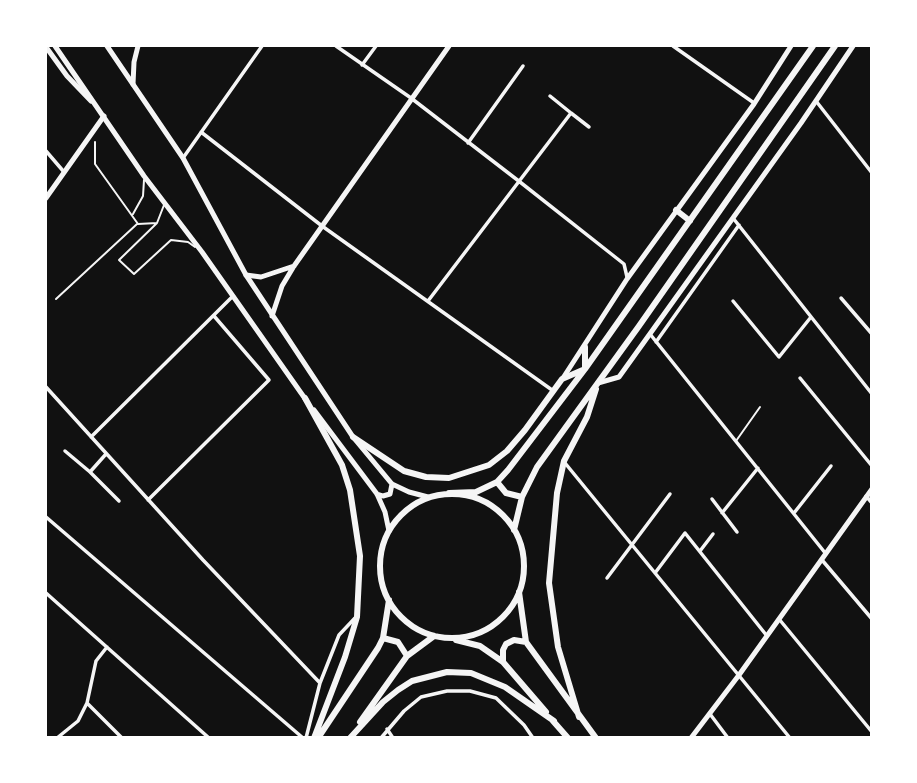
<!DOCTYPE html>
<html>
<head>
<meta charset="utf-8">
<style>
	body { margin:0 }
	#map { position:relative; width:917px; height:783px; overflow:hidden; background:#111; font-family:"Asap Condensed",sans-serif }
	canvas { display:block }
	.frame { position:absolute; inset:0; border:47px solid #fff; pointer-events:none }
</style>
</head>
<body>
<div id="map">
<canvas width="917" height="783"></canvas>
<div class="frame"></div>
</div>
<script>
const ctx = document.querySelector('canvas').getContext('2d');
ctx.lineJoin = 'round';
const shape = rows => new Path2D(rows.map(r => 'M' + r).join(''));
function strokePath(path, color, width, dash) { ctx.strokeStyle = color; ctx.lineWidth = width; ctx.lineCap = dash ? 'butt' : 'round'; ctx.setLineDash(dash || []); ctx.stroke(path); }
const service = shape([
	[95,142,95,164,138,224,157,223],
	[164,205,157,223,119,260,134,274,171,240,188,242,195,247],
	[133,214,143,196,144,180],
	[56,299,137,224],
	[736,441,760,407]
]);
const minor = shape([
	[336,46,411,98,520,182,624,264,627,277],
	[673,46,754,103],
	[362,65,376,46],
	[550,96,571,113],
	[816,101,872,173],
	[201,132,322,226,552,390],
	[468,143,523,66],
	[46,151,64,172],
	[183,158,262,46],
	[733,218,872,394],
	[841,298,872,334],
	[428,301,571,113,589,127],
	[733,301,779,357,811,317],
	[650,334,826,554],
	[656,342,739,225],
	[800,378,872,466],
	[46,387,203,560,320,683],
	[91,437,232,297],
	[65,451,90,472],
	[106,454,90,472,119,501],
	[565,463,790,738],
	[866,496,872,503],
	[712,499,737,532],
	[148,500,269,380,214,316],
	[722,513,758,468],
	[794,513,831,466],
	[46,517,303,738],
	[700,551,713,534],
	[822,560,872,619],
	[655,573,685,533,767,636],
	[607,578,670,494],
	[46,593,209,738],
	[779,619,872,732],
	[87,703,122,738],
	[710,714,728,738],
	[387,729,393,738],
	[57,738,78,721,87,703,96,661,107,647],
	[306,738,320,683,339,635,355,618],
	[381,738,404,711,421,697,447,691,470,691,496,698,524,725,533,738]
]);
const tertiary = shape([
	[46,47,67,76,91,101],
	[133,84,134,62,138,46],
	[46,198,104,116],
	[246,275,261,277,294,266],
	[272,316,282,286,294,266,449,46],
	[563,378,627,279,754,104,791,46],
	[598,383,619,377,801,123,853,46],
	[691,738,739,675,872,489]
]);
const secondary = shape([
	[55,46,144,176,202,252,306,400],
	[107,46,183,158,246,275,353,437,392,484,409,492,428,497],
	[314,410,377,494,385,512,389,531],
	[377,494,383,496,390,494,392,484]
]);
const primary = shape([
	[676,210,690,221],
	[305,398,342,465,350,490,360,556,357,617,345,657,314,738],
	[353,437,404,471,426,477,449,478,489,465,507,451,525,430,562,379,585,369,585,347],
	[497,482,506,493,522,497],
	[449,493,476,492,497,482,508,470,585,369,813,46],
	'380 566a72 72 0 1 1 144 0a72 72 0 1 1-144 0Z',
	[514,530,522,497,537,467,639,326,835,46],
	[519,592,526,642,596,738],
	[383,638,398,642,407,656],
	[456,640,480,646,503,662,546,712],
	[503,662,503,650,506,644,514,640,526,642],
	[579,717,558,647,549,583,557,493,564,461,587,417,596,389],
	[553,721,568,738],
	[360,722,407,656,434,636],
	[318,738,378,648,383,638,389,600],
	[350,738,383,702,398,690,412,681,447,672,471,673,505,687,554,721]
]);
strokePath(service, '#f5f5f5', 2);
strokePath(minor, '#f5f5f5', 3.5);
strokePath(tertiary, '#f5f5f5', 5);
strokePath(secondary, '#f5f5f5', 5);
strokePath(primary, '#f5f5f5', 6);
</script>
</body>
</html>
